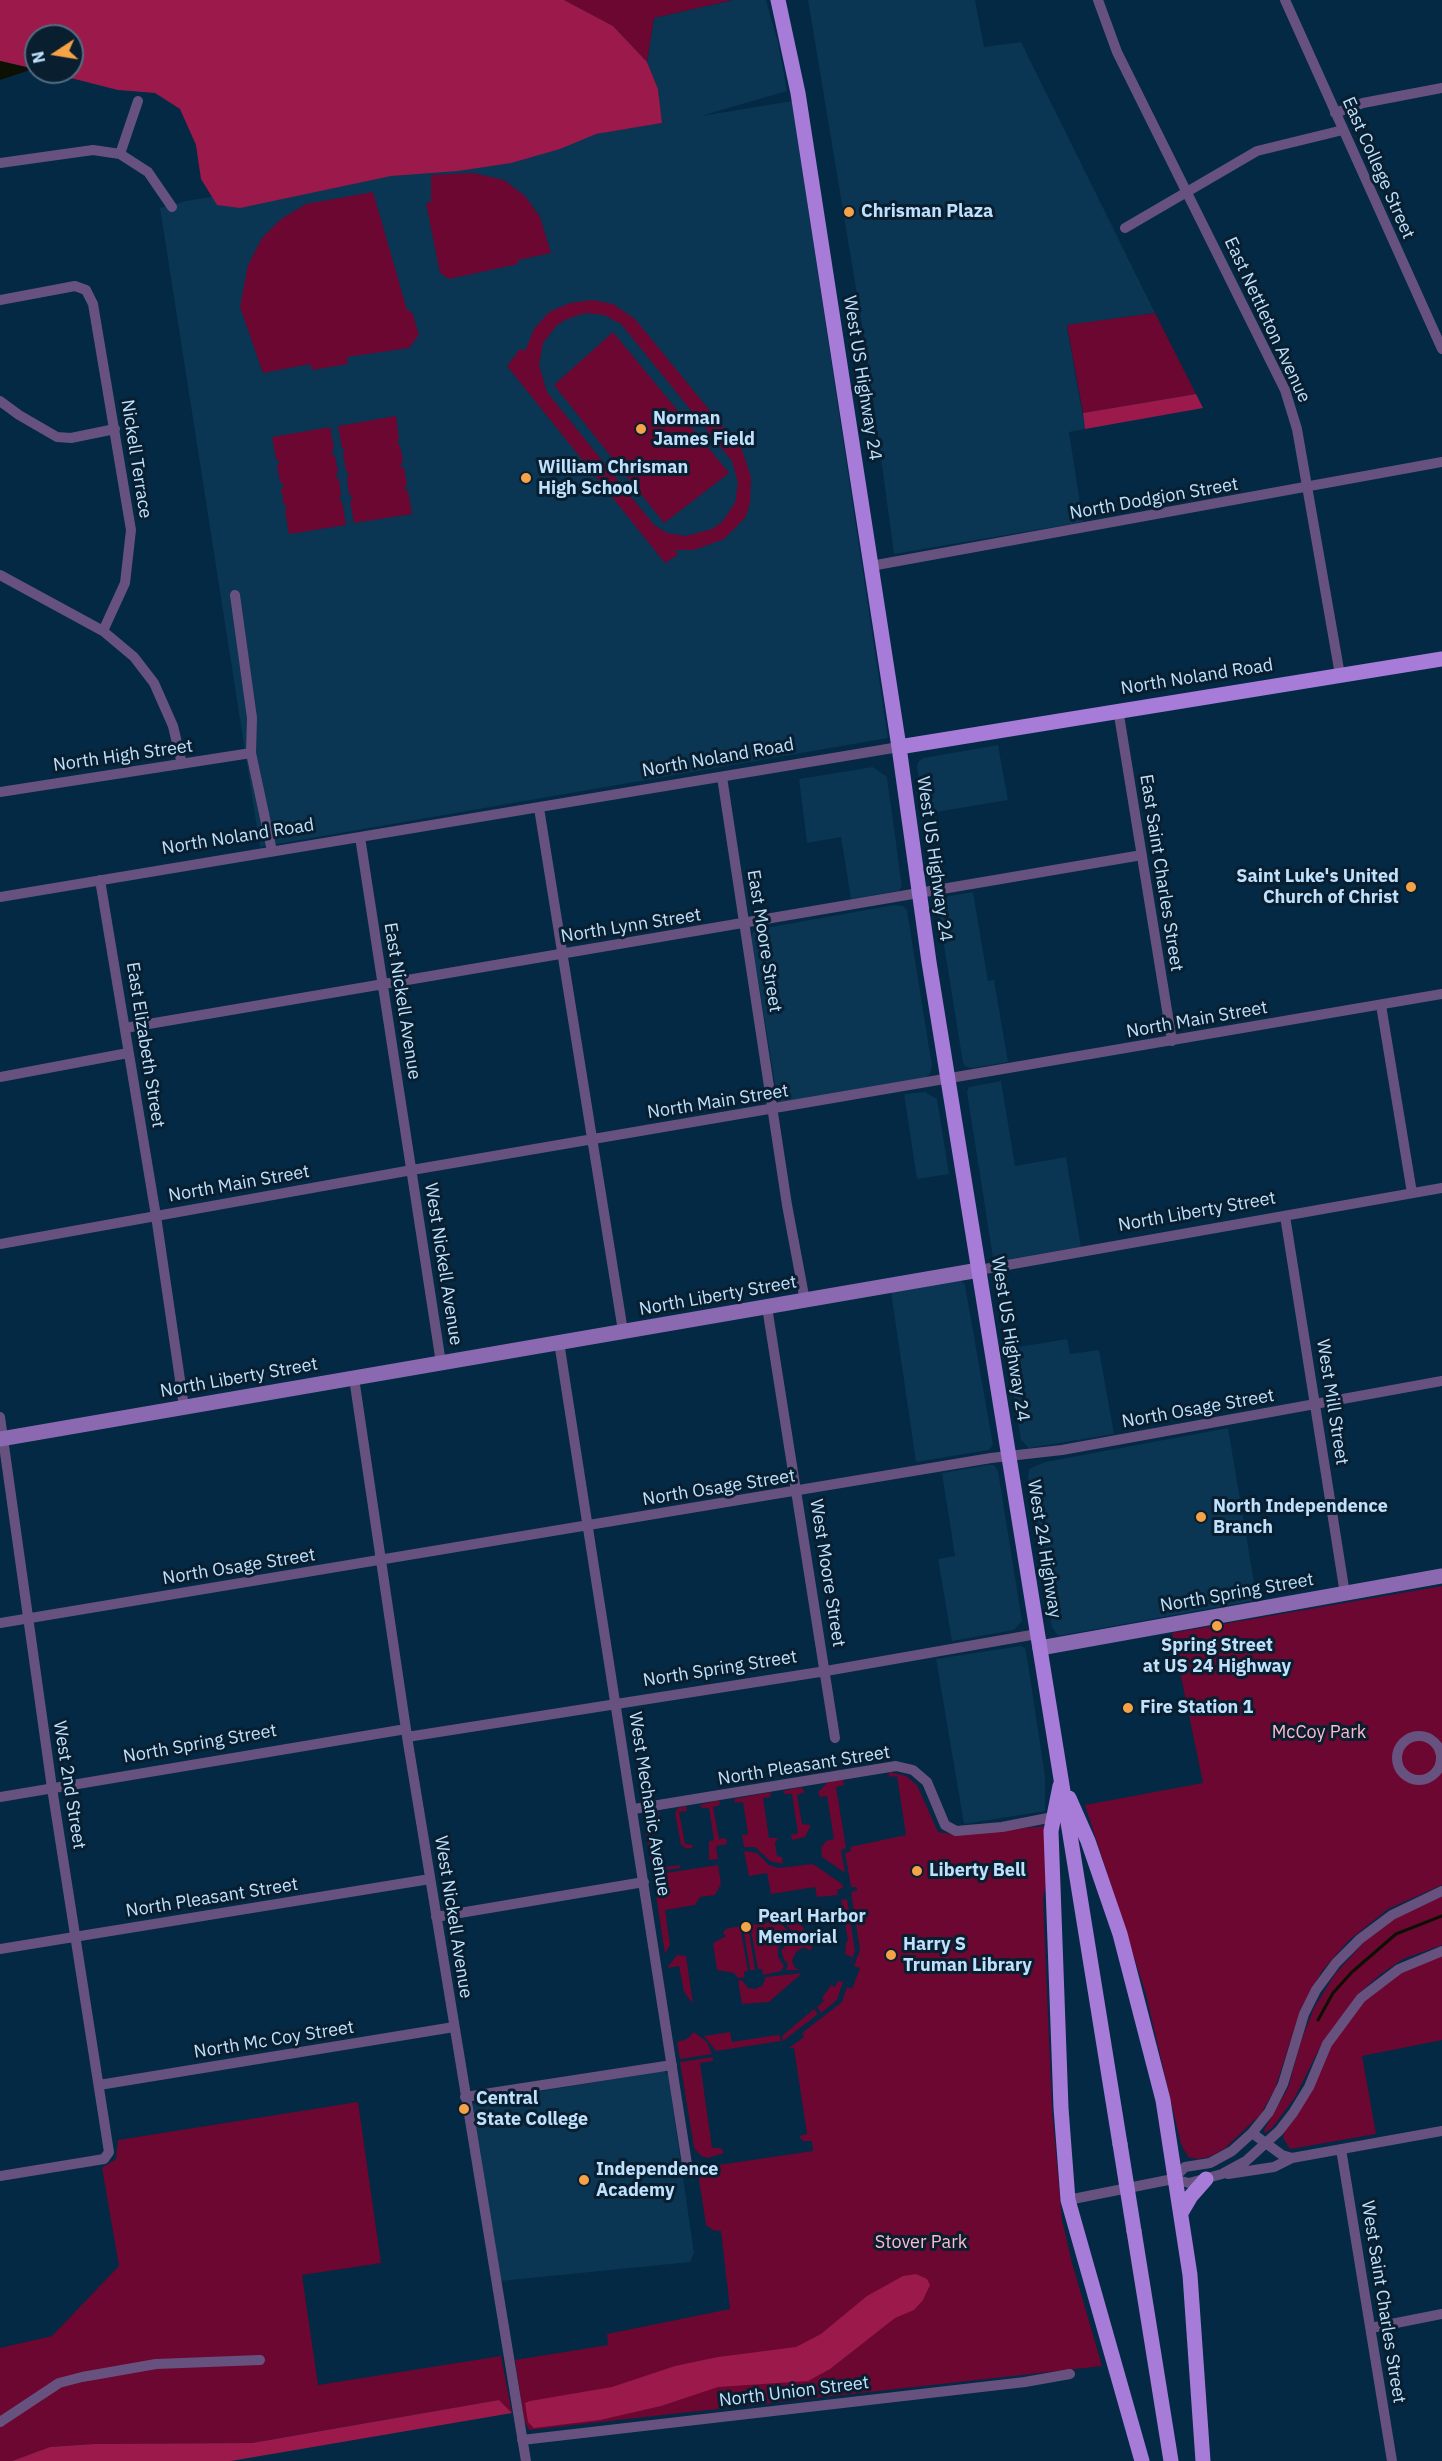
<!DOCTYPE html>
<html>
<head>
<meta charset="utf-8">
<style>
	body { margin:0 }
	#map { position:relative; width:1442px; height:2461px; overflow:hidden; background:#032944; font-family:"IBM Plex Sans",sans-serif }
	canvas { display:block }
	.north { position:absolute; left:24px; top:24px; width:60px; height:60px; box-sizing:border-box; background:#091f30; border:2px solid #526d82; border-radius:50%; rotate:258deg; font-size:16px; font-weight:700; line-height:24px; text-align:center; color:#bfe1fe }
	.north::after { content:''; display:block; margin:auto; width:21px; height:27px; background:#f6a247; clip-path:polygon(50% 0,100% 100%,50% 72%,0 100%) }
</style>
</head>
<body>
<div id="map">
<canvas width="1442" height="2461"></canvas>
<div class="north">N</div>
</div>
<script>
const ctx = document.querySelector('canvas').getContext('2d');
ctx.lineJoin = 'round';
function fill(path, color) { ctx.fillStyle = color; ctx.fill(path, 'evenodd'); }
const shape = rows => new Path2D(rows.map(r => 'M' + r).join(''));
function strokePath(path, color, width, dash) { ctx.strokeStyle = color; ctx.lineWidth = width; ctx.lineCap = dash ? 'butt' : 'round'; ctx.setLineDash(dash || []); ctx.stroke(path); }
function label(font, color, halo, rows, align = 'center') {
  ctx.font = font + ' "IBM Plex Sans",sans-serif'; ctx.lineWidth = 6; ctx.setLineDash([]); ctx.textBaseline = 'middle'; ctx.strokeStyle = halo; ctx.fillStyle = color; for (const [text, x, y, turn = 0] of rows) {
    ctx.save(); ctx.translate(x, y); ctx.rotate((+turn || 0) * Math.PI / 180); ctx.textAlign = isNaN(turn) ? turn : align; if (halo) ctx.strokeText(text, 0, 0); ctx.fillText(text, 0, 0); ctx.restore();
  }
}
const built = shape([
	[733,0,766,0,778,42,787,91,701,116,792,101,888,738,260,847,160,208,186,201,662,123,658,89,647,62,654,18],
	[808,0,975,0,984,47,1021,42,1155,313,1067,326,1085,429,1069,432,1083,522,894,554,867,355],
	[998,745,1008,800,924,814,917,767,918,762,923,758],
	[873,767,887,777,902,887,898,891,851,899,841,837,807,843,799,779],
	[973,892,988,981,994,980,1008,1062,972,1068,966,1067,963,1063,938,908,944,897],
	[894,905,903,906,907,910,932,1066,930,1074,925,1078,778,1103,751,936,754,930],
	[1001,1081,1015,1166,1066,1157,1081,1247,998,1261,993,1258,967,1092,969,1087],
	[925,1092,937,1099,949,1174,917,1179,904,1094],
	[951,1281,961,1281,965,1285,993,1445,989,1450,916,1462,891,1292],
	[1067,1339,1070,1354,1099,1350,1114,1434,1029,1448,1021,1440,1006,1349],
	[1228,1428,1257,1600,1058,1636,1052,1627,1028,1477,1029,1469,1045,1462],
	[987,1465,994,1465,998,1471,1022,1621,1014,1630,952,1641,938,1559,955,1556,942,1473],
	[1020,1646,1025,1648,1027,1657,1045,1776,1045,1811,964,1824,936,1659],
	[663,2071,668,2074,694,2253,690,2262,501,2281,472,2107,475,2102]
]);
const green = shape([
	[564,0,733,0,654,18,647,62,613,26],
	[473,173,504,180,525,196,540,217,551,253,518,260,518,264,449,279,440,273,426,203,431,202,431,175],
	[373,192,407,310,412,312,419,335,409,348,347,357,348,364,312,370,310,364,263,373,240,307,248,265,262,238,281,219,306,204],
	[593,300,613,304,635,319,742,450,751,477,750,504,745,518,724,539,694,550,675,550,678,555,665,563,507,366,520,349,525,351,534,329,549,312,570,303],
	[586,313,604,315,621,324,732,461,738,483,735,503,722,522,712,529,686,536,667,533,654,525,547,392,539,365,543,343,557,325,567,319],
	[1155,313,1196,394,1083,413,1067,325],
	[613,332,729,473,664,523,554,385],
	[396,416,399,439,397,443,400,445,403,461,400,465,404,468,407,485,404,489,408,491,412,514,354,523,350,501,353,497,349,494,347,478,349,474,346,471,343,454,345,451,342,448,338,426],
	[330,427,334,449,331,453,335,456,338,472,335,477,339,479,341,495,339,499,342,502,346,525,289,534,285,511,287,507,284,505,281,489,284,485,280,482,277,466,280,462,276,459,272,437],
	[1442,1586,1442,1885,1388,1909,1348,1941,1322,1971,1301,2008,1275,2089,1261,2114,1224,2149,1209,2157,1198,2159,1188,2157,1181,2144,1145,1991,1085,1805,1203,1783,1172,1633],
	[889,1772,906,1776,917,1785,938,1832,956,1835,1045,1826,1047,1877,1043,1899,1052,2109,1062,2220,1072,2263,1102,2366,529,2430,524,2420,515,2360,608,2345,607,2334,730,2309,721,2231,713,2230,706,2225,698,2173,705,2167,813,2151,812,2141,803,2141,799,2136,807,2134,794,2048,789,2048,804,2037,802,2033,842,2002,847,1987,852,1989,860,1968,854,1966,860,1950,851,1892,857,1890,857,1887,851,1887,845,1853,851,1851,850,1847,906,1835,897,1776,889,1777],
	[843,1779,844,1785,836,1787,846,1848,841,1850,845,1873,822,1857,821,1848,826,1841,834,1839,827,1796,820,1797,818,1792,829,1781],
	[801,1787,805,1792,797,1795,802,1824,811,1825,805,1837,792,1840,791,1835,798,1833,792,1794,785,1794,783,1791],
	[771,1792,770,1797,763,1798,769,1838,778,1838,775,1843,777,1856,782,1857,783,1864,770,1861,755,1847,744,1847,742,1835,748,1834,743,1802,735,1803,734,1799],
	[719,1800,720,1805,713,1807,719,1839,726,1838,727,1844,716,1846,718,1859,709,1860,709,1841,714,1840,709,1808,702,1808,700,1805],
	[686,1806,687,1811,679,1812,685,1844,693,1845,692,1848,687,1849,681,1845,675,1813,678,1808],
	[659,1812,658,1819,650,1821,658,1868,680,1865,680,1868,652,1872,643,1813],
	[744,1851,757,1853,769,1865,778,1868,813,1864,842,1884,843,1888,837,1890,838,1895,829,1896,817,1897,815,1887,771,1894,767,1873,749,1876],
	[718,1865,721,1884,715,1895,700,1897,695,1905,665,1910,670,1945,665,1954,653,1875],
	[1442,1896,1442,1945,1403,1959,1381,1974,1358,1994,1320,2047,1295,2097,1273,2127,1265,2133,1264,2130,1288,2088,1301,2041,1314,2008,1335,1974,1367,1939,1392,1920],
	[847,1899,855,1951,849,1967,852,1957,845,1954,846,1942,848,1941,841,1900],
	[779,1917,796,1920,807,1932,811,1931,812,1938,793,1932],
	[777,1921,796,1937,784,1942,778,1948,778,1957,784,1966,781,1971,763,1975,762,1969,758,1969,750,1925],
	[748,1925,755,1970,750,1970,743,1926],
	[740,1926,748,1971,744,1972,745,1977,738,1978,734,1973,717,1970,713,1943,726,1936,723,1933,726,1929],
	[799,1938,813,1941,811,1951,804,1947,796,1952,792,1961,795,1968,800,1970,786,1970,788,1964,784,1960,781,1950,789,1943,798,1943],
	[677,1955,686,1956,693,2004,684,1992,679,1966,667,1968],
	[1442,1955,1442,2040,1362,2056,1376,2134,1290,2149,1283,2138,1285,2131,1326,2054,1359,2005,1388,1979],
	[802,1973,769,2002,742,2004,738,1981,742,1980,748,1988,755,1989,762,1986,766,1977],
	[838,1981,843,1982,837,2000,821,2013,817,2007,824,2001,822,1998,831,1985,835,1987],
	[814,2009,818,2014,783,2041,782,2036],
	[694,2032,707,2042,712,2054,680,2059,677,2042,687,2039],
	[730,2032,732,2042,777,2035,780,2036,781,2041,716,2051,704,2036],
	[713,2057,713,2061,700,2063,712,2148,721,2148,724,2153,708,2158,701,2156,694,2148,680,2062],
	[358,2102,381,2263,302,2275,318,2385,501,2356,512,2413,499,2400,252,2443,94,2444,50,2447,12,2461,0,2461,0,2348,52,2336,119,2266,102,2168,116,2159,118,2140]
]);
const forest = shape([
	[0,0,564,0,613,26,647,62,658,89,662,123,596,134,560,149,511,163,458,171,391,176,240,208,217,205,201,179,196,145,180,109,155,93,118,90,47,72,72,72,72,36,36,36,36,69,0,61],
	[1196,394,1203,408,1085,429,1083,413],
	[916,2274,927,2279,930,2285,923,2300,914,2310,895,2318,830,2369,808,2381,718,2387,661,2406,600,2420,534,2428,528,2422,525,2403,530,2401,612,2387,675,2366,718,2357,796,2347,821,2334,867,2296,903,2276],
	[499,2400,512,2413,231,2461,12,2461,50,2447,94,2444,252,2443]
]);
const water = shape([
	[0,61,33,69,0,80]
]);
const stream = shape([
	[1318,2020,1333,1993,1352,1972,1396,1934,1442,1916]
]);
const street = shape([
	[1098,0,1117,52,1285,390,1297,429,1340,675],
	[1285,0,1442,349],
	[1335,113,1363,103,1442,88],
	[120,154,138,101],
	[0,163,93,150,120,154,148,172,172,207],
	[1125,228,1257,151,1343,130],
	[86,290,93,304,131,530,125,583,103,631],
	[0,300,75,286,86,290],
	[0,401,19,415,57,437,71,438,115,429],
	[871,566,1442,462],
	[0,575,103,631,134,657,154,683,173,726,182,764],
	[235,595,252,718,251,753,272,851],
	[1118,709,1172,1041],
	[722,777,787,1205,805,1301],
	[0,792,251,753],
	[539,808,623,1331],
	[360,837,441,1363],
	[100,880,156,1216,184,1407],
	[0,897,899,747],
	[1381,1005,1412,1193],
	[125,1028,1142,855],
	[0,1077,128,1053],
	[1285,1216,1345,1594],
	[0,1244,412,1170,1442,994],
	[979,1270,1442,1188],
	[767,1307,835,1738],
	[559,1342,687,2164],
	[354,1378,408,1743,526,2461],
	[0,1417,52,1788,109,2152,104,2159,0,2176],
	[0,1623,991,1458,1062,1450,1442,1381],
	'1397 1758a22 22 0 1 1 44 0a22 22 0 1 1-44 0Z',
	[407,1737,826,1671,1037,1634],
	[0,1797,406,1729],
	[634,1809,896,1766,913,1770,927,1782,945,1825,956,1831,1002,1827,1053,1817],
	[436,1917,644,1882],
	[0,1949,430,1879],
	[99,2085,454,2027],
	[465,2097,672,2065],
	[1252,2133,1282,2155,1292,2158,1442,2131],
	[1341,2149,1392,2461],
	[1228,2174,1274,2167,1292,2158],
	[1173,2179,1185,2167,1210,2163,1232,2151,1252,2133,1269,2112,1283,2084,1304,2014,1316,1990,1336,1963,1360,1939,1392,1915,1442,1891],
	[1068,2200,1173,2179,1189,2183,1222,2174,1246,2161,1279,2131,1293,2113,1309,2087,1327,2044,1361,1998,1399,1969,1442,1951],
	[1371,2328,1442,2314],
	[0,2422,59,2383,82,2377,156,2364,260,2360],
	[522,2440,1025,2382,1070,2374]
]);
const secondary = shape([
	[0,1439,979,1270],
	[1040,1648,1442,1576]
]);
const primary = shape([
	[778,0,798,93,899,747,929,962,1120,2144],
	[899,747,1442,659],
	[1060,1786,1051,1831,1061,2108,1068,2200,1142,2461],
	[1069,1798,1088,1841,1120,1934,1163,2100,1190,2275,1203,2461],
	[1181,2213,1191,2196,1206,2179],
	[1134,2231,1171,2461]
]);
const primaryBridge = shape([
	[1120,2144,1134,2231]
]);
const markers = [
	[849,212,6,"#f6a247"],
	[641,429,6,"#f6a247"],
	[526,478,6,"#f6a247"],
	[1411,887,6,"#f6a247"],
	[1201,1517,6,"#f6a247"],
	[1217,1626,6,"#f6a247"],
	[1128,1708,6,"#f6a247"],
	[917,1871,6,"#f6a247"],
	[746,1927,6,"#f6a247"],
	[891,1955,6,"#f6a247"],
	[464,2109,6,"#f6a247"],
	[584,2180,6,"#f6a247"]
];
const streetNames = [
	["East College Street",1378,168,66],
	["East Nettleton Avenue",1267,320,65],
	["West US Highway 24",862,378,81],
	["Nickell Terrace",136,459,81],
	["North Dodgion Street",1154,499,-10],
	["North Noland Road",1197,677,-9],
	["North High Street",123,756,-8],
	["North Noland Road",718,758,-10],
	["North Noland Road",238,837,-9],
	["West US Highway 24",934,859,82],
	["East Saint Charles Street",1161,873,81],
	["North Lynn Street",631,926,-9],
	["East Moore Street",764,941,81],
	["East Nickell Avenue",402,1001,81],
	["North Main Street",1197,1020,-10],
	["East Elizabeth Street",145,1045,81],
	["North Main Street",718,1102,-9],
	["North Main Street",239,1184,-10],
	["North Liberty Street",1197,1212,-10],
	["West Nickell Avenue",443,1264,81],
	["North Liberty Street",718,1296,-10],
	["West US Highway 24",1010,1339,81],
	["North Liberty Street",239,1378,-10],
	["West Mill Street",1332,1402,81],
	["North Osage Street",1198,1409,-10],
	["North Osage Street",719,1488,-9],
	["West 24 Highway",1044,1549,81],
	["North Osage Street",239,1567,-9],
	["West Moore Street",827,1573,81],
	["North Spring Street",1237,1593,-10],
	["North Spring Street",720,1669,-9],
	["North Spring Street",200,1744,-10],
	["North Pleasant Street",804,1766,-9],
	["West 2nd Street",69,1785,81],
	["West Mechanic Avenue",649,1804,81],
	["North Pleasant Street",212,1898,-9],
	["West Nickell Avenue",453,1917,81],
	["North Mc Coy Street",274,2040,-9],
	["West Saint Charles Street",1383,2302,81],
	["North Union Street",794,2392,-7]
];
const poiNames = [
	["Chrisman Plaza",861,212],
	["Norman",653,419],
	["James Field",653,440],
	["William Chrisman",538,468],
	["High School",538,489],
	["Saint Luke's United",1399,877,"right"],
	["Church of Christ",1399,898,"right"],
	["North Independence",1213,1507],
	["Branch",1213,1528],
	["Spring Street",1217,1646,"center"],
	["at US 24 Highway",1217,1667,"center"],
	["Fire Station 1",1140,1708],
	["Liberty Bell",929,1871],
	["Pearl Harbor",758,1917],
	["Memorial",758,1938],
	["Harry S",903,1945],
	["Truman Library",903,1966],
	["Central",476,2099],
	["State College",476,2120],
	["Independence",596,2170],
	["Academy",596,2191]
];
const parkNames = [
	["McCoy Park",1319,1733],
	["Stover Park",921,2243]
];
fill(built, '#0a3553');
fill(green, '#6b0730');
fill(forest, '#9b1a4b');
fill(water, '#0c1103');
strokePath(stream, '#0c1103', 3);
strokePath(street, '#67527f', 10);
strokePath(secondary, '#8b69b1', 15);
strokePath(primary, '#a77bd8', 15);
strokePath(primaryBridge, '#a77bd8', 15);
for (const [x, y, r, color] of markers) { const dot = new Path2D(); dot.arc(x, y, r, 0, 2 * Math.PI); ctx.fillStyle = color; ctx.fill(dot); strokePath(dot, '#091f30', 2); }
label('18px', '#bfe1fe', '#091f30', streetNames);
label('bold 18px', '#bfe1fe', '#091f30', poiNames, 'left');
label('18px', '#febcca', '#091f30', parkNames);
</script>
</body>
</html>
